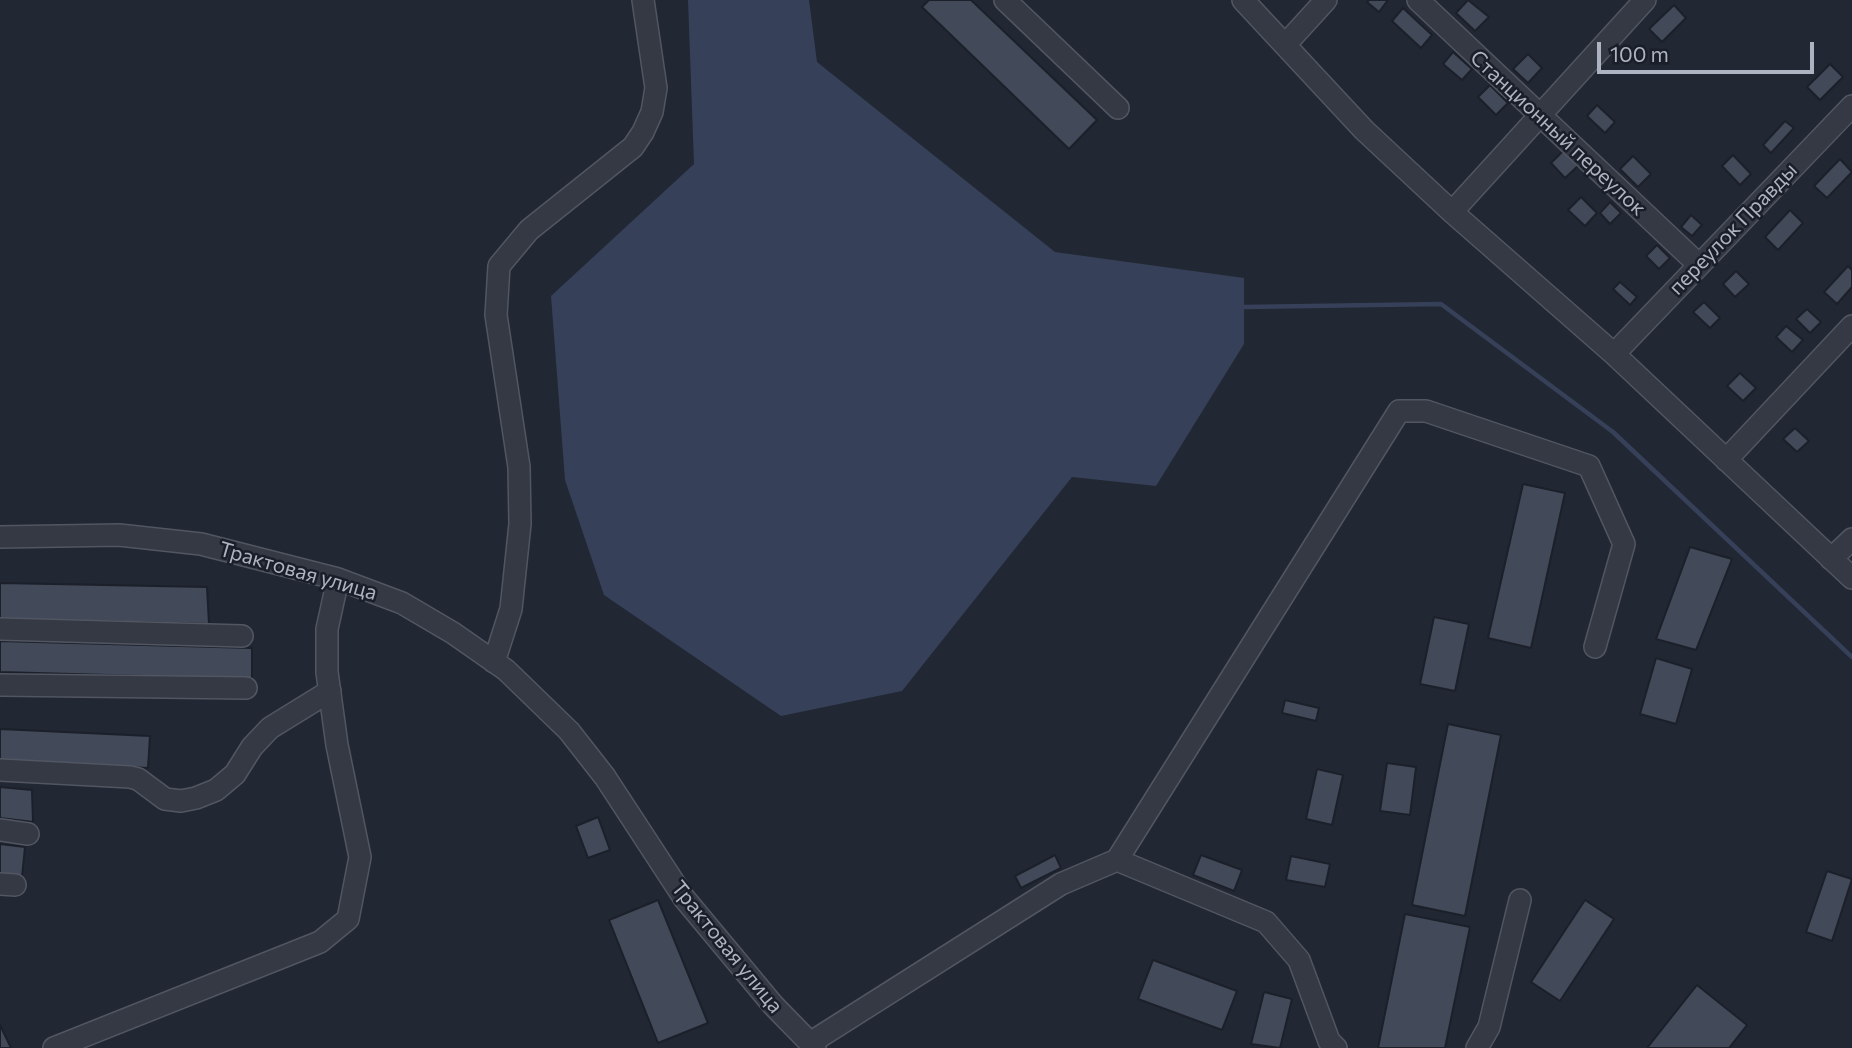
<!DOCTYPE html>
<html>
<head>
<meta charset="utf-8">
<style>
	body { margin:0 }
	#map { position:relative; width:1852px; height:1048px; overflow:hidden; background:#212733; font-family:Commissioner,sans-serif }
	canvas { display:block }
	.scale { position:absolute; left:1597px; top:42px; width:217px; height:32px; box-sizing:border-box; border:4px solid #aeb3c1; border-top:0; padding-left:9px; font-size:21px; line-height:24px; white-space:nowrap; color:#aeb3c1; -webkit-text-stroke:5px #1a1e28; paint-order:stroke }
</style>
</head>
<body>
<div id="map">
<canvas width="1852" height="1048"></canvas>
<div class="scale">100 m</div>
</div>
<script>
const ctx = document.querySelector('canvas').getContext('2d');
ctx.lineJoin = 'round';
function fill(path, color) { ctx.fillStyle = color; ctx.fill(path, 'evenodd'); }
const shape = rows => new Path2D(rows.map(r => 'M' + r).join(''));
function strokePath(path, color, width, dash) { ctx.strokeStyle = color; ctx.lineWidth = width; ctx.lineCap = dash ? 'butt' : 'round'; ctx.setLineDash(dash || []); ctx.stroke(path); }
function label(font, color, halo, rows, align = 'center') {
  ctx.font = font + ' Commissioner,sans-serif'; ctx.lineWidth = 5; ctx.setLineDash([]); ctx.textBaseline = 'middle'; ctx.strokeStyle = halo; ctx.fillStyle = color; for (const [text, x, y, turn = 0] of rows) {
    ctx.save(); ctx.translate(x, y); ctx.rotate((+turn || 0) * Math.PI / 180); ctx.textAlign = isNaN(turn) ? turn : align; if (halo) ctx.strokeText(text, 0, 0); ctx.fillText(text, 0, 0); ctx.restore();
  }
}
const water = shape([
	[688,0,809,0,817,62,1055,252,1244,278,1244,344,1156,486,1072,477,902,691,781,716,604,595,565,480,551,296,694,164]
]);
const stream = shape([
	[1244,307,1441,304,1613,432,1852,657]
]);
const building = shape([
	[929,0,971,0,1097,120,1069,149,922,7,929,0],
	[1369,0,1388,0,1379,12,1367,2,1369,0],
	[1468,0,1489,17,1475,31,1456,13,1468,0],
	[1674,5,1686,18,1662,42,1649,29,1674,5],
	[1403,8,1432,35,1421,48,1392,21,1403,8],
	[1453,52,1472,69,1462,80,1443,64,1453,52],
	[1528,54,1542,68,1528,83,1513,69,1528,54],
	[1830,64,1843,77,1820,100,1807,87,1830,64],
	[1490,85,1508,103,1496,115,1478,97,1490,85],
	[1597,105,1615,122,1605,133,1587,116,1597,105],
	[1785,121,1794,128,1771,153,1763,145,1785,121],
	[1564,150,1579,165,1565,178,1551,163,1564,150],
	[1733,155,1751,174,1740,185,1722,166,1733,155],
	[1633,156,1651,174,1638,187,1620,169,1633,156],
	[1840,159,1852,172,1827,198,1814,186,1840,159],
	[1581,197,1597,213,1585,226,1568,210,1581,197],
	[1610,202,1621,213,1610,224,1600,213,1610,202],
	[1790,210,1803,223,1778,250,1765,237,1790,210],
	[1691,215,1702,225,1692,236,1681,227,1691,215],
	[1657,245,1670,258,1659,269,1646,256,1657,245],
	[1848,266,1852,270,1852,287,1837,304,1824,292,1848,266],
	[1736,271,1749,284,1735,297,1723,284,1736,271],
	[1620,282,1637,297,1630,305,1613,289,1620,282],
	[1704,302,1720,318,1710,328,1693,312,1704,302],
	[1807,309,1821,322,1810,333,1796,319,1807,309],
	[1786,326,1803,340,1792,352,1776,337,1786,326],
	[1740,373,1756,388,1743,401,1727,386,1740,373],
	[1795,428,1809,441,1797,452,1783,439,1795,428],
	[1523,484,1565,493,1531,648,1488,638,1523,484],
	[1690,547,1732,559,1696,650,1656,639,1690,547],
	[0,583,207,587,209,624,0,619,0,583],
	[1434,617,1469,624,1455,691,1420,684,1434,617],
	[0,641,252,648,252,679,0,672,0,641],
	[1656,658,1692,669,1676,724,1640,714,1656,658],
	[1285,700,1319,708,1316,721,1282,713,1285,700],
	[1448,724,1501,735,1465,916,1412,905,1448,724],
	[0,729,150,736,148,768,0,761,0,729],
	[1387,763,1416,767,1410,815,1380,811,1387,763],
	[1317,769,1343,775,1332,825,1306,819,1317,769],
	[0,787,32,790,33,822,0,818,0,787],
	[598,817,610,850,588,858,576,826,598,817],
	[0,844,25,847,22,877,0,875,0,844],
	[1055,855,1061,868,1021,888,1015,876,1055,855],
	[1201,855,1242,870,1234,891,1193,875,1201,855],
	[1291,856,1330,864,1325,887,1286,880,1291,856],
	[1827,871,1852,879,1832,941,1806,932,1827,871],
	[658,900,708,1023,658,1043,609,920,658,900],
	[1585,900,1614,919,1560,1001,1531,982,1585,900],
	[1405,914,1470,927,1445,1048,1378,1048,1405,914],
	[1153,960,1237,991,1222,1030,1138,999,1153,960],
	[1697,985,1747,1025,1729,1048,1647,1048,1697,985],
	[1264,992,1292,999,1280,1048,1251,1044,1264,992],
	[0,1025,11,1048,0,1048,0,1025]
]);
const minor = shape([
	[1005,0,1118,108],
	[1243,0,1364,130,1452,212,1614,354,1852,578],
	[1418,0,1698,264],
	[1285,45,1326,0],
	[1452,212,1645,0],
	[1614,354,1852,106],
	[1726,460,1852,326],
	[0,537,119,535,201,544,338,579,402,603,453,633,506,670,569,731,605,777,684,898,773,1005,815,1048],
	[1831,559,1852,539],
	[0,629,242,636],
	[494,662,511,609,520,524,519,467,496,315,499,266,529,230,633,147,643,132,652,112,656,88,643,0],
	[0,685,246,688],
	[0,770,130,777,138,779,165,799,181,801,196,798,216,790,235,774,252,747,270,728,330,691],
	[0,830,28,834],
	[1117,860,1399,411,1426,411,1589,466,1624,544,1595,647],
	[0,884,15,885],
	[810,1043,1061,884,1117,860,1266,922,1299,960,1329,1041,1336,1048],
	[54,1048,320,942,348,919,360,857,337,745,327,672,327,629,338,579],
	[1477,1048,1489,1027,1520,900]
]);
const streetNames = [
	["Станционный переулок",1558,133,43],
	["переулок Правды",1733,229,-46],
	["Трактовая улица",298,571,16],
	["Трактовая улица",727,947,51]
];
fill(water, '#364059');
strokePath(stream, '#364059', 4.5);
fill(building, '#424958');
strokePath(building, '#1c202a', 2);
strokePath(minor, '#525662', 24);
strokePath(minor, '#343944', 21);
label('21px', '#aeb3c1', '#1a1e28', streetNames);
</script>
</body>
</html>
